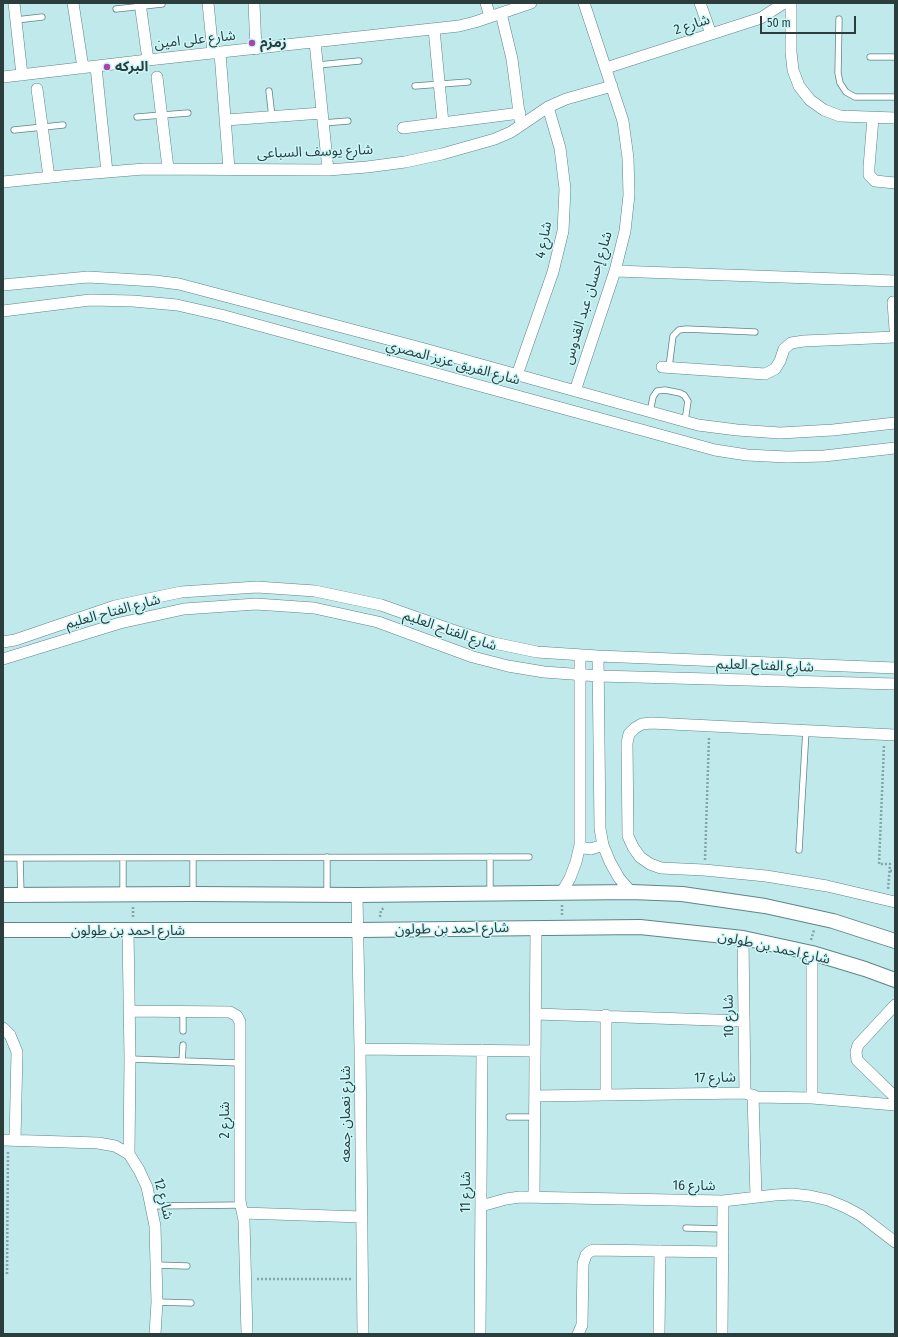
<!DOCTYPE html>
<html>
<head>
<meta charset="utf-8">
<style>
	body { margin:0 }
	#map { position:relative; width:898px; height:1337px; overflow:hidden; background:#bfe9eb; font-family:"Fira Sans Condensed",sans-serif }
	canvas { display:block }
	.frame { position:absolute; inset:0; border:4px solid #2c3d3e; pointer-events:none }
	.scale { position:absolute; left:760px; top:16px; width:96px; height:18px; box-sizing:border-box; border:2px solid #2c3d3e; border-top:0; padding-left:5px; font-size:12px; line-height:14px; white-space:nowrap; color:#2c3d3e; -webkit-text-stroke:3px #ccf7f8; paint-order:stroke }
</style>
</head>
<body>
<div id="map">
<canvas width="898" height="1337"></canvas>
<div class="frame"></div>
<div class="scale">50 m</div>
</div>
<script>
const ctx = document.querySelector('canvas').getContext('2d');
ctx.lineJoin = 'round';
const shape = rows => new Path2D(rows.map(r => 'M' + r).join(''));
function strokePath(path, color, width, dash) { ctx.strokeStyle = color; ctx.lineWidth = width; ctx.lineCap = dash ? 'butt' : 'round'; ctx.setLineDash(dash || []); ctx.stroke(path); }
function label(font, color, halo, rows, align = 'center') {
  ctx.font = font + ' "Fira Sans Condensed","Noto Sans Arabic",sans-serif'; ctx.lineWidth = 3; ctx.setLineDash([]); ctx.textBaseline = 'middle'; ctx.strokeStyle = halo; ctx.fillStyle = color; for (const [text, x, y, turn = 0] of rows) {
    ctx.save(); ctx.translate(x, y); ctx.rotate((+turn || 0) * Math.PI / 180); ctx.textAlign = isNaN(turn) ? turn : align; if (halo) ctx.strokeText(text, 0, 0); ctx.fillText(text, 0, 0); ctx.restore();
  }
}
const path = shape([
	[884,746,879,864,890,864,888,890],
	[705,860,709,737],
	[890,871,895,871],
	[562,905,562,916],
	[133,907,133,918],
	[380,917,381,910,384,908],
	[811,940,814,930],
	[7,1274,8,1150],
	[257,1279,352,1279]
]);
const service = shape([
	[116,9,162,4],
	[839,19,838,73,840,83,846,92,855,97,895,97],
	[16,20,42,17],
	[870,57,895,57],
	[318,65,359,61],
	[415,86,468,82],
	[269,91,272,117],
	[137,117,188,113],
	[323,123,348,121],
	[14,130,63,125],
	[669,367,673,336,679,330,686,329,755,332],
	[650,412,653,397,657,391,665,390,680,393,684,395,688,401,685,421],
	[799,850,806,730],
	[327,857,327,894],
	[490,857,490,893],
	[3,858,529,857],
	[20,858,21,895],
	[123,858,123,894],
	[193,858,193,894],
	[183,1031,183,1012],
	[130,1059,240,1063],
	[182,1061,183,1045],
	[509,1117,534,1117],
	[151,1206,241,1205],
	[686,1228,723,1229],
	[156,1265,187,1266],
	[157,1302,191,1303]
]);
const minor = shape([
	[14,3,22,75],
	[73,3,83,68],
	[140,3,148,60],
	[208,3,213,53],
	[254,3,256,49],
	[486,3,490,17],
	[700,3,711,34],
	[791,3,791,52,793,70,799,86,810,100,824,110,840,116,895,118],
	[501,13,512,59,520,120],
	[434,29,443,123],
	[315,42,328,170],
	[220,53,229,169],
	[96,67,107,172],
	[606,68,761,18,784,3],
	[3,77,148,60,459,26,475,22,531,3],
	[157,77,168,168],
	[37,89,49,177],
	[873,118,869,167,869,175,875,181,895,183],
	[226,120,322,113],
	[403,128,520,113],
	[3,182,71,175,144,169,328,170,367,167,405,162,442,154,495,139,511,132,548,107,566,99,612,86],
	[615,271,895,281],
	[3,285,88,277,155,281,179,284,421,348,698,425,737,430,780,433,833,430,895,423],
	[893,302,895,329],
	[3,311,90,300,133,301,177,305,221,315,715,450,747,455,787,457,824,456,895,448],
	[662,367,765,374,775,369,780,361,784,349,791,343,804,341,895,337],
	[517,375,553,272,563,231,565,189,560,148,548,107],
	[575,391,615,271,625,231,629,195,628,158,623,121,584,3],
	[3,642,15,640,115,606,181,592,257,587,315,591,381,605,452,630,494,643,537,652,598,656,895,668],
	[598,656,600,829,603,845,610,862,619,878,631,892],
	[3,659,120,623,184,609,256,604,314,608,378,622,473,657,508,666,544,672,599,676,895,684],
	[895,735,651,723,642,724,635,728,629,734,627,743,628,836,633,847,640,857,650,864,661,868,704,870,766,876,827,886,895,902],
	[580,845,584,848,591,849,603,845],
	[562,892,570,878,576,862,580,845,580,655],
	[357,895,360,1049,363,1334],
	[128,930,130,1059,129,1154],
	[743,938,745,1093],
	[895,1005,858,1045,856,1052,857,1060,860,1063,895,1097],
	[129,1011,230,1012,237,1016,240,1022,240,1201,244,1220,247,1334],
	[535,1014,744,1021],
	[3,1028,10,1035,17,1052,15,1140],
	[360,1049,535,1051],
	[606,1095,606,1015],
	[753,1095,756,1197],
	[535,1096,745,1093,757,1097,812,1098,895,1105],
	[812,1098,812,953],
	[3,1140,98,1143,115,1146,129,1154,139,1170,147,1187,155,1226,157,1302,155,1334],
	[534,1197,536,928],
	[481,1206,506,1199,520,1197,723,1201,775,1195,792,1194,810,1196,828,1200,845,1207,860,1215,895,1242],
	[243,1213,362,1217],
	[480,1334,482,1050],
	[578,1334,582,1325,583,1264,586,1255,589,1252,593,1250,723,1252],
	[659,1334,660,1251],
	[722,1334,723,1201]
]);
const tertiary = shape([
	[3,895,193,894,357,895,631,892,682,894,765,906,833,921,895,941],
	[3,930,359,930,640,927,743,938,812,953,865,969,895,980]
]);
const markers = [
	[252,43,4,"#a946ac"],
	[107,67,4,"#a946ac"]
];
const streetNames = [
	["شارع 2",692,25,-18],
	["شارع على امين",195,40,-6],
	["شارع يوسف السباعى",315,152,-2],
	["شارع 4",544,240,-79],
	["شارع إحسان عبد القدوس",588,298,-73],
	["شارع الفريق عزيز المصري",453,363,15],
	["شارع الفتاح العليم",113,612,-15],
	["شارع الفتاح العليم",450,631,19],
	["شارع الفتاح العليم",765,666,2],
	["شارع احمد بن طولون",452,929,-1],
	["شارع احمد بن طولون",128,931],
	["شارع احمد بن طولون",774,948,12],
	["شارع 10",729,1016,-91],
	["شارع 17",715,1078,-1],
	["شارع نعمان جمعه",346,1114,-90],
	["شارع 2",225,1120,-90],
	["شارع 16",694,1186,1],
	["شارع 11",466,1192,-90],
	["شارع 12",163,1199,76]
];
const poiNames = [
	["زمزم",260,43],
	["البركه",115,67]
];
strokePath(service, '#5e8587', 7);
strokePath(minor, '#5e8587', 12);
strokePath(tertiary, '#5e8587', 16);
strokePath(path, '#84a4a5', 2.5, [2, 2]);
strokePath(service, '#fff', 5.5);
strokePath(minor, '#fff', 11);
strokePath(tertiary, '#fff', 14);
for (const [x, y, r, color] of markers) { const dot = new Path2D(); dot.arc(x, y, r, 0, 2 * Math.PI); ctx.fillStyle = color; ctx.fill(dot); strokePath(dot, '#ccf7f8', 1.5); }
label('14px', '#2c3d3e', '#ccf7f8', streetNames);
label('bold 14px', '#2c3d3e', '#ccf7f8', poiNames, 'left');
</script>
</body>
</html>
